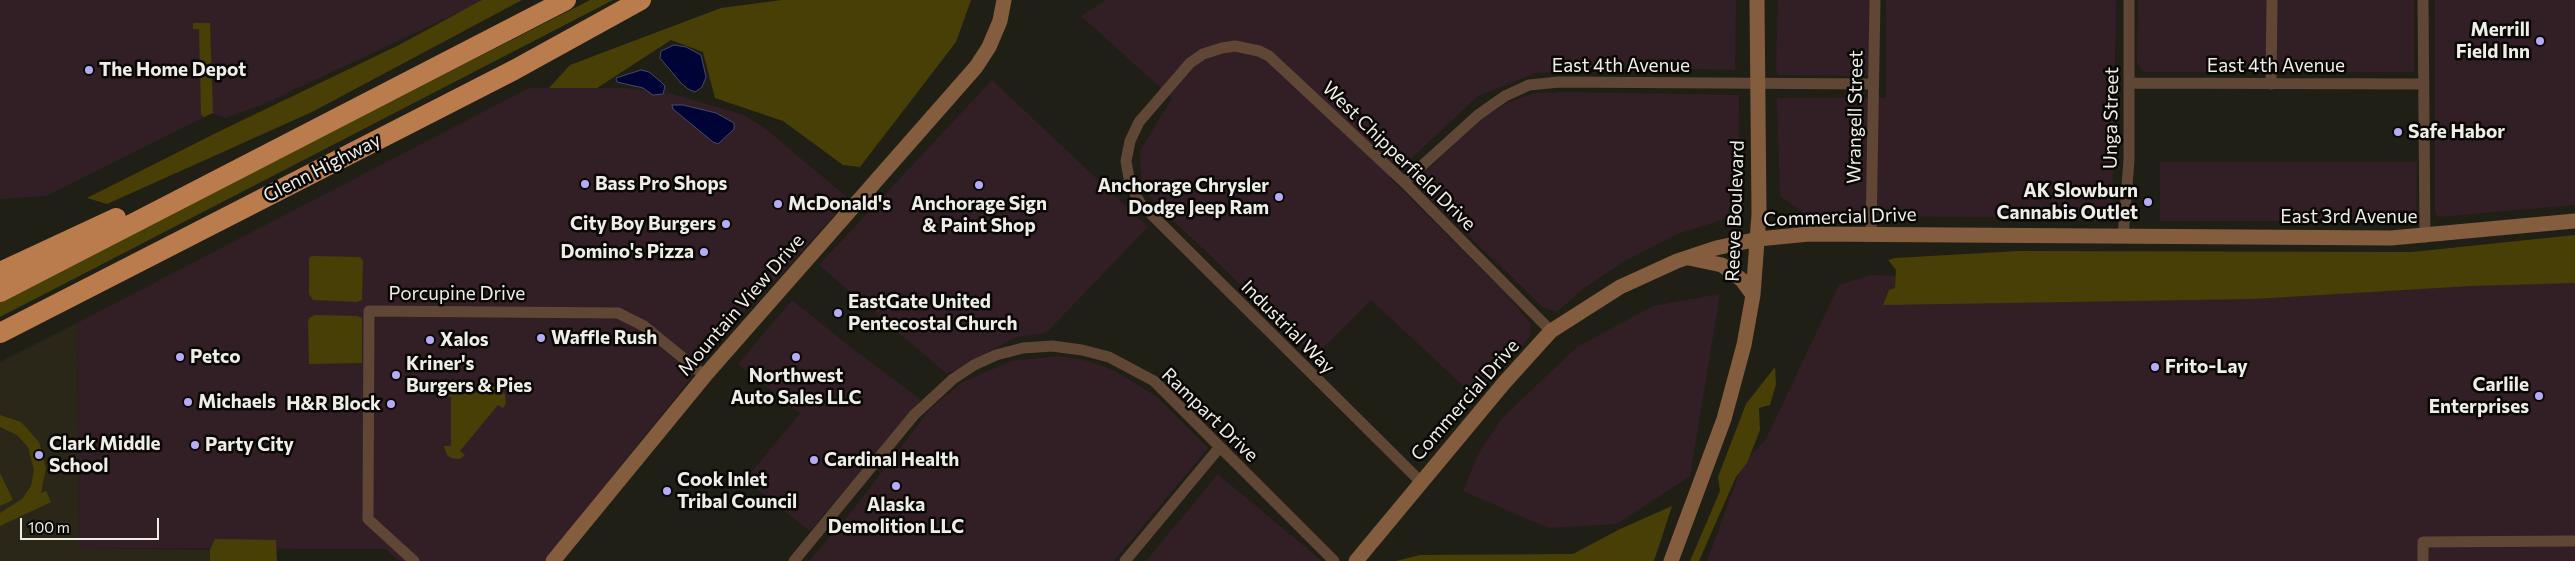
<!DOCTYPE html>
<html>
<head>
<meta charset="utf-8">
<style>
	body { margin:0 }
	#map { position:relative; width:2575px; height:561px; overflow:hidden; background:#201f16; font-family:Commissioner,sans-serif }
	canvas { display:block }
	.scale { position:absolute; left:20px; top:518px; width:139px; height:22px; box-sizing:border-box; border:2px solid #eeede7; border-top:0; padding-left:6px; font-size:15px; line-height:18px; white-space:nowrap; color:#eeede7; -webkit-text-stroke:4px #090805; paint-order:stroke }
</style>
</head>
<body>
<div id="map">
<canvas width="2575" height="561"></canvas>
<div class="scale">100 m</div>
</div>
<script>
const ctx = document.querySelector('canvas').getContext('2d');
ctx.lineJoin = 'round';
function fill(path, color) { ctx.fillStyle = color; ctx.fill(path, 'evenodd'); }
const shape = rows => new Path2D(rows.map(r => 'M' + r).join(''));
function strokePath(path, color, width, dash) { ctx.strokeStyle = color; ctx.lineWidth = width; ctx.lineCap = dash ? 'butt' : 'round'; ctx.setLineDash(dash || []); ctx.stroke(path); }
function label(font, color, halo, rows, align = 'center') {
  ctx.font = font + ' Commissioner,sans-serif'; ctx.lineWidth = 5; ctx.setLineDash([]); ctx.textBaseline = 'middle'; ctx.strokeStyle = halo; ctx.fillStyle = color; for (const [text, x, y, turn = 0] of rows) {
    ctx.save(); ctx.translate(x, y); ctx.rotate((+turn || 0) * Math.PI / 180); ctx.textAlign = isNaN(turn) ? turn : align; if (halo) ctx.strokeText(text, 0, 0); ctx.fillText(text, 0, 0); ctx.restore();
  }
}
const commercial = shape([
	[0,0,485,0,262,105,225,118,212,113,46,196,0,199],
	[1106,0,1736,0,1735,70,1642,68,1536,73,1478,96,1390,178,1508,296,1530,323,1531,334,1521,347,1506,364,1472,394,1371,300,1315,356,1154,202,1146,192,1141,178,1140,151,1172,98,1081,16],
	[1778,0,1870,0,1869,76,1779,75,1776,69],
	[2138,0,2414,0,2414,72,2144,72,2137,64],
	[2435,0,2575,0,2575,205,2438,217,2435,212],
	[529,88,625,88,672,94,744,115,767,130,849,199,783,272,750,304,545,561,399,561,385,549,79,548,77,323],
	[1564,92,1739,95,1738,215,1677,234,1623,262,1584,288,1557,312,1543,307,1420,189,1420,177,1480,119,1509,102,1535,93],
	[2160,162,2417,162,2416,221,2160,221],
	[1720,294,1690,476,1617,524,1548,528,1463,491,1478,454,1502,418,1577,347,1653,306],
	[792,300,853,349,800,413,738,364],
	[1218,474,1220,476,1322,561,1146,561],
	[1025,487,1114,561,964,561],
	[852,511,914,561,809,561]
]);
const industrial = shape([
	[1886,0,2116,0,2112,219,1807,215,1780,196,1777,98,1886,98],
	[992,80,1148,227,1046,333,1016,337,947,374,819,265],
	[2575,272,2575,561,1707,561,1743,463,1765,441,1839,285,1870,275,1994,279],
	[853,349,921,400,810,531,745,480],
	[1060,356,1088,361,1113,370,1156,396,1208,448,1114,561,1025,488,964,561,914,561,852,511,930,409,961,383,1011,361]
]);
const built = shape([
	[77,323,79,548,210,550,210,561,0,561,0,362]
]);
const green = shape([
	[482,0,522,0,312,112,107,204,87,198,220,131,399,45],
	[590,0,613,0,0,317,0,301],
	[782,0,971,0,956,42,860,167,843,165,783,121,715,98,703,52,671,40,597,88,549,88,570,65,721,8],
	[193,23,210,23,213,113,204,117,201,114,199,29,193,29],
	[2575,235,2575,283,2471,286,2253,299,1883,305,1889,290,1895,288,1896,270,1888,260,1895,258,2019,251,2412,252],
	[312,256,360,257,363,261,362,300,357,302,313,300,309,294,309,258],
	[315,315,357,316,362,318,362,363,309,364,308,322,309,318],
	[1775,367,1776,384,1770,405,1759,408,1760,430,1747,463,1736,477,1699,561,1690,561,1720,491,1718,477,1746,404],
	[492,385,501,389,505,394,506,404,503,408,498,405,460,451,465,455,460,459,451,458,447,455,444,446,451,446,451,397,444,396,444,391,453,386,454,392,491,393],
	[0,415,21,422,39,442,46,468,41,493,46,491,51,502,0,526,0,513,22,499,31,486,34,470,28,447,17,435,0,427],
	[0,473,13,500,0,506],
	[1672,506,1654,561,1396,561,1420,555,1573,554,1618,530],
	[215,539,276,540,277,561,210,561,210,550]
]);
const water = shape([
	[674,45,686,47,701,55,706,77,702,87,695,92,688,89,681,83,660,58,661,51,674,45],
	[641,70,649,72,661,82,665,86,663,94,653,95,643,88,617,82,616,78,641,70],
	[672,105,683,105,716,113,734,123,734,129,718,144,713,142,673,109,672,105]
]);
const street = shape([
	[2423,0,2425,237],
	[2129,83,2424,84],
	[2271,84,2272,0],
	[1404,182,1478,115,1505,96,1529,85,1559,82,1873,84],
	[1871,234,1875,0],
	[2123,237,2129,160,2129,0],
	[1421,482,1140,203,1130,184,1126,161,1130,141,1139,122,1190,63,1203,54,1222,48,1235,46,1259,51,1269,56,1404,182,1551,331],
	[414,561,368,519,369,311,618,313,644,326,705,376],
	[794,561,914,415,953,379,974,365,996,355,1023,348,1052,346,1082,350,1109,357,1154,381,1334,561],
	[1125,561,1219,448],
	[2423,561,2423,542,2575,541]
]);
const secondary = shape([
	[1689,258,1722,265,1742,280,1753,295],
	[553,561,708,372,976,67,989,47,1000,21,1004,0],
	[1356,561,1504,383,1551,331,1620,287,1677,261,1716,248,1758,239,1809,234,2391,238,2575,221],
	[1671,561,1724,419,1744,345,1753,295,1759,214,1757,0]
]);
const highway = shape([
	[0,272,116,218],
	[0,292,566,0],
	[0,333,514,70,641,0]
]);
const markers = [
	[2540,41,5,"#b5acf8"],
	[89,70,5,"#b5acf8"],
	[2398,132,5,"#b5acf8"],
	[585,184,5,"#b5acf8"],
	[979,185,5,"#b5acf8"],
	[1279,197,5,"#b5acf8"],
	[2148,202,5,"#b5acf8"],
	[778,204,5,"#b5acf8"],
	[726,224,5,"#b5acf8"],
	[704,252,5,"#b5acf8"],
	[838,313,5,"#b5acf8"],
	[541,338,5,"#b5acf8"],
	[430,340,5,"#b5acf8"],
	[180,357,5,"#b5acf8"],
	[796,357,5,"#b5acf8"],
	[2155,367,5,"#b5acf8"],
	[396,375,5,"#b5acf8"],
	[2539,396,5,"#b5acf8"],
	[188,402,5,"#b5acf8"],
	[391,404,5,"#b5acf8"],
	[195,445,5,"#b5acf8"],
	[39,455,5,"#b5acf8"],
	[814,460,5,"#b5acf8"],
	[896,486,5,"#b5acf8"],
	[667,491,5,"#b5acf8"]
];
const poiNames = [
	["Merrill",2530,30,"right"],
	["Field Inn",2530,52,"right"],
	["The Home Depot",99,70],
	["Safe Habor",2408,132],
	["Bass Pro Shops",595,184],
	["Anchorage Chrysler",1269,186,"right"],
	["Dodge Jeep Ram",1269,208,"right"],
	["AK Slowburn",2138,191,"right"],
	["Cannabis Outlet",2138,213,"right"],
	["McDonald's",788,204],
	["Anchorage Sign",979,204,"center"],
	["& Paint Shop",979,226,"center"],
	["City Boy Burgers",716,224,"right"],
	["Domino's Pizza",694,252,"right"],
	["EastGate United",848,302],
	["Pentecostal Church",848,324],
	["Waffle Rush",551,338],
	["Xalos",440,340],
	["Petco",190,357],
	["Kriner's",406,364],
	["Burgers & Pies",406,386],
	["Frito-Lay",2165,367],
	["Northwest",796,376,"center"],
	["Auto Sales LLC",796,398,"center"],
	["Carlile",2529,385,"right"],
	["Enterprises",2529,407,"right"],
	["Michaels",198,402],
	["H&R Block",381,404,"right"],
	["Clark Middle",49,444],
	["School",49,466],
	["Party City",205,445],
	["Cardinal Health",824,460],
	["Cook Inlet",677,480],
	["Tribal Council",677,502],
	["Alaska",896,505,"center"],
	["Demolition LLC",896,527,"center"]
];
const streetNames = [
	["East 4th Avenue",1621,66],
	["East 4th Avenue",2276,66],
	["Wrangell Street",1855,117,-89],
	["Unga Street",2111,118,-89],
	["West Chipperfield Drive",1399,156,44],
	["Glenn Highway",322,168,-27],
	["Reeve Boulevard",1735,211,-88],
	["Commercial Drive",1840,217,-2],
	["East 3rd Avenue",2349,217],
	["Porcupine Drive",457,294],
	["Mountain View Drive",741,305,-49],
	["Industrial Way",1288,327,45],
	["Commercial Drive",1465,400,-49],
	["Rampart Drive",1210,415,44]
];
fill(commercial, '#321f26');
fill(industrial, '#321f25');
fill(built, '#2a2718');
fill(green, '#483f06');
fill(water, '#000335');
strokePath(water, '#47496a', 1);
strokePath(street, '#604634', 11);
strokePath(secondary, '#845c3e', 15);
strokePath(highway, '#ba7c4c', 20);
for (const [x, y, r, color] of markers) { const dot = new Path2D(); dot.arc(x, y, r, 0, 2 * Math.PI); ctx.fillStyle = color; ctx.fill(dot); strokePath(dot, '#090805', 2); }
label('bold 19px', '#eeede7', '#090805', poiNames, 'left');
label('19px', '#eeede7', '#090805', streetNames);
</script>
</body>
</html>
